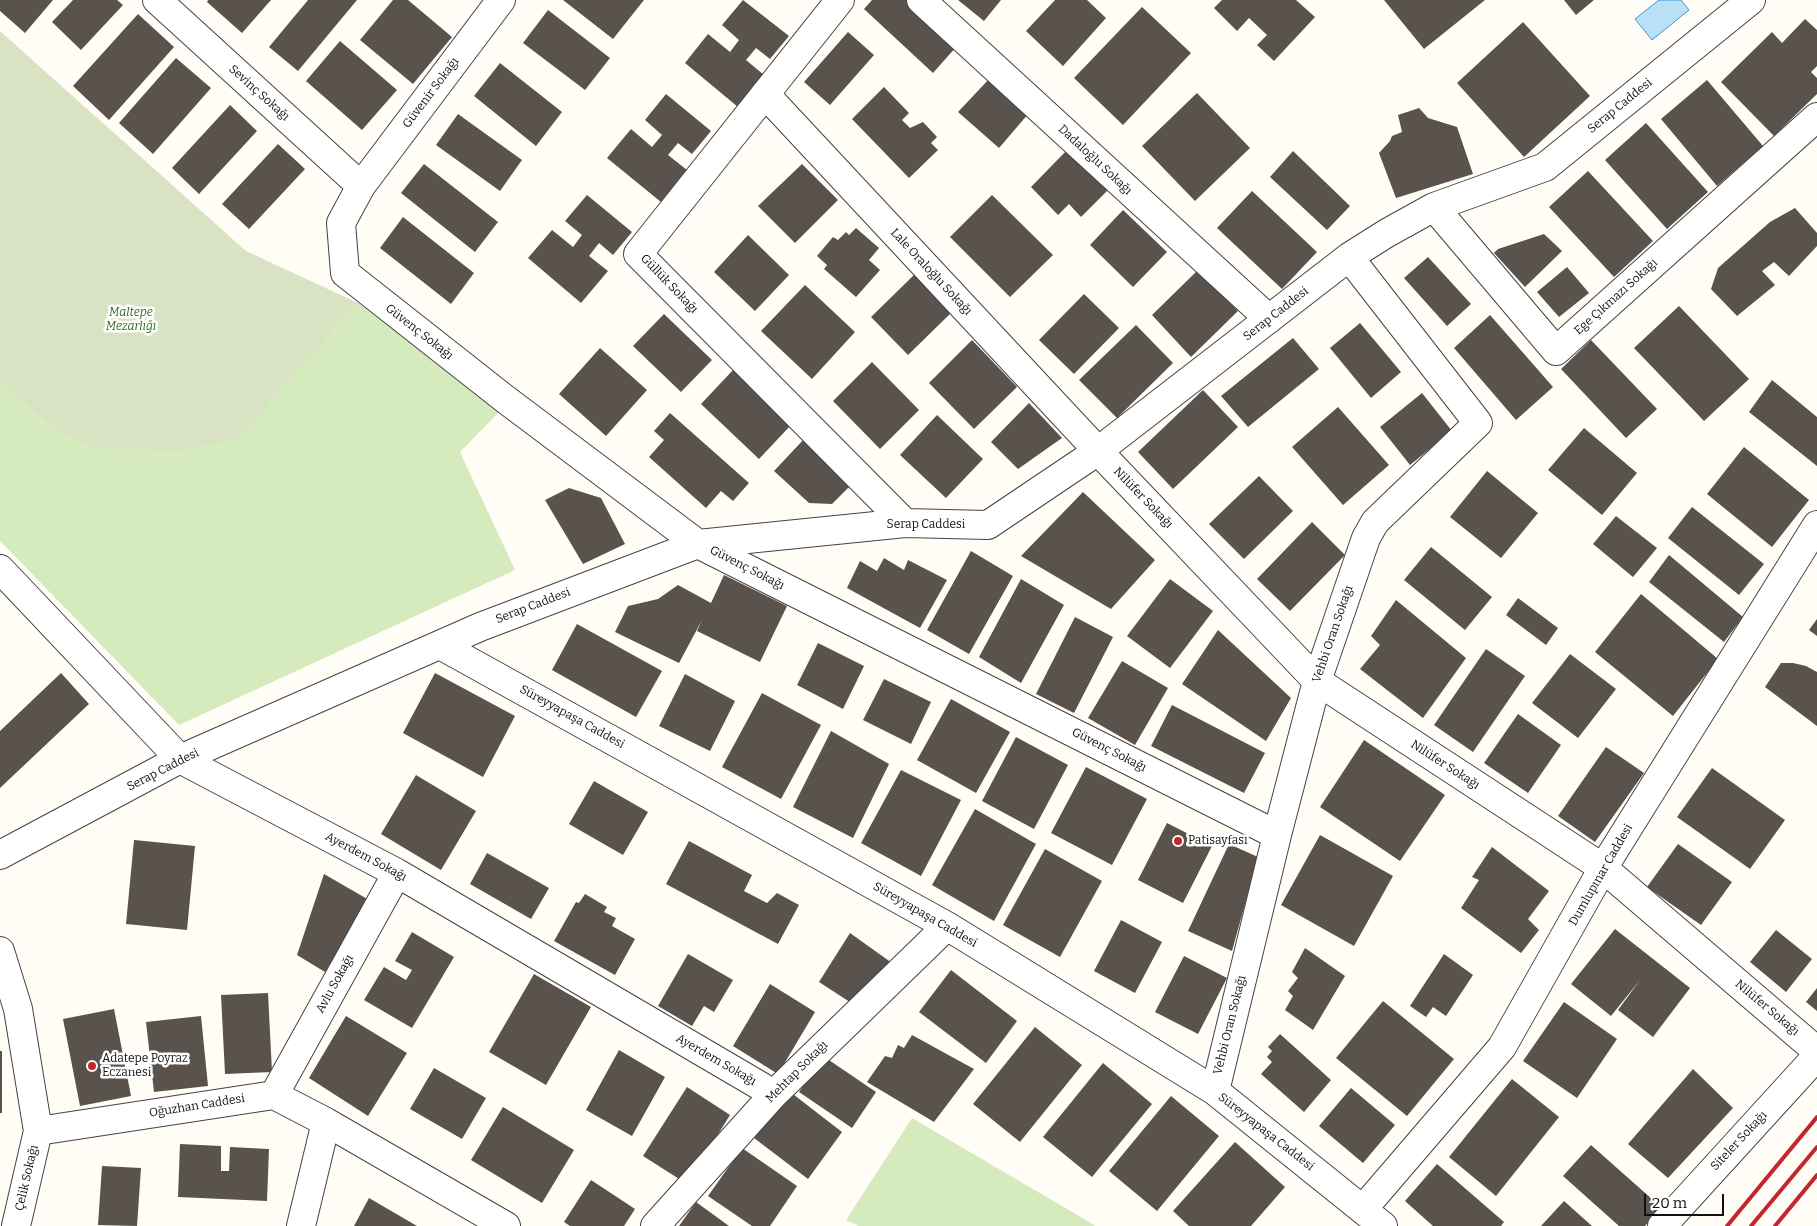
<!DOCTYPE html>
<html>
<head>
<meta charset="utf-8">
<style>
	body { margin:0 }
	#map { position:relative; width:1817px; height:1226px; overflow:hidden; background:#fffdf5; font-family:Bitter,serif }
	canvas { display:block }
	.scale { position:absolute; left:1644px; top:1194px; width:80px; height:22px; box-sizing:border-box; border:2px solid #111; border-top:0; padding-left:6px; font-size:15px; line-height:18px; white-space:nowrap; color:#111; -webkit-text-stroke:4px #fff; paint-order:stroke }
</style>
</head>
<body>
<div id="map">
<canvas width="1817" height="1226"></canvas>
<div class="scale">20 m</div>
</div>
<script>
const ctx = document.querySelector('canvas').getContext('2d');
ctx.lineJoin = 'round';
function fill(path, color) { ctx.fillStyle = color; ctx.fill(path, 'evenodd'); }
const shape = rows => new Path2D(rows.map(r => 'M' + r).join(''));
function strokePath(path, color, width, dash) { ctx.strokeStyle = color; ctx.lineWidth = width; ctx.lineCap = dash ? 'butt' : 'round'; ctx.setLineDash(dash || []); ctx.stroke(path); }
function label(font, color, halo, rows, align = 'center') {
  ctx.font = font + ' Bitter,serif'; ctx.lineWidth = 5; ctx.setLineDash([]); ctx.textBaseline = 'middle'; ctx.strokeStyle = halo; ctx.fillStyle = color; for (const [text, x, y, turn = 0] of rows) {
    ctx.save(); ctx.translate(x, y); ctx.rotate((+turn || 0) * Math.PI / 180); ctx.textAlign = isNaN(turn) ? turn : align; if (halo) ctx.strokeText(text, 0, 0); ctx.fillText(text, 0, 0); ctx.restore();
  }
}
const green = shape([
	[358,303,502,409,460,452,515,570,179,725,0,541,0,382,45,422,236,439],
	[912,1118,1096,1226,858,1226,846,1220]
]);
const cemetery = shape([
	[0,31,246,251,358,303,237,439,180,451,93,448,45,422,0,382]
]);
const water = shape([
	[1659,0,1681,0,1689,10,1652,40,1635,19,1659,0]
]);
const building = shape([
	[0,0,53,0,25,33,0,11],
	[73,0,117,0,123,5,81,50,52,22],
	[208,0,271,0,242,33,207,2],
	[308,0,357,0,298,71,269,47],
	[393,0,408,0,452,37,413,84,360,40],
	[563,0,644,0,613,39],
	[743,0,789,36,770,59,756,48,746,60,764,75,738,107,685,63,708,34,730,52,739,40,722,25],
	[872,0,907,0,957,46,933,73,864,9],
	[958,0,1001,0,984,21],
	[1055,0,1087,0,1106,18,1063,66,1026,31],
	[1222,0,1296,0,1315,17,1274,61,1257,45,1267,35,1249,18,1237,31,1214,8],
	[1384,0,1485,0,1424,49],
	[1564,0,1594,0,1576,15],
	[1142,7,1191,53,1123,125,1074,78],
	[548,10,610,58,585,90,523,43],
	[138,14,174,47,109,120,73,86],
	[1805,19,1817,30,1817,66,1811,72,1817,78,1817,94,1774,136,1721,82,1772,32,1782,43],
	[1523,22,1590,96,1524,157,1457,83],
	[848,32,874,55,830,105,804,82],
	[340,41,397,90,362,130,306,81],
	[176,58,211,88,153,154,119,123],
	[500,63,562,112,536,146,474,96],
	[990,78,1029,113,999,148,958,112],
	[1707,80,1763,146,1717,186,1661,119],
	[884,87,909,113,902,120,910,128,923,122,937,137,931,143,938,150,909,178,852,119],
	[1197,93,1250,148,1195,201,1142,146],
	[666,94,711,131,692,154,678,143,668,155,687,170,661,202,607,158,631,129,652,147,662,135,645,120],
	[230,105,257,131,199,194,172,168],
	[1419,108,1428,118,1457,127,1473,174,1396,198,1379,153,1390,141,1392,136,1402,132,1398,115],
	[458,114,522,160,500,191,436,145],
	[1646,123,1708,192,1667,229,1605,160],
	[278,144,305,169,249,229,222,204],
	[1069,148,1109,189,1081,217,1069,204,1058,215,1031,187],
	[1293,151,1350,206,1327,230,1270,177],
	[424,164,498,222,475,252,401,193],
	[802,164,838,200,795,243,758,206],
	[1588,171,1653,241,1614,277,1549,207],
	[1252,191,1317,252,1282,289,1217,228],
	[587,195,632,232,613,255,599,243,589,256,608,271,581,303,528,258,552,230,573,247,582,235,565,221],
	[992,195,1053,255,1010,297,950,237],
	[1795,208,1817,233,1817,246,1789,276,1774,262,1762,271,1775,285,1737,316,1711,289,1718,268,1770,222],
	[1123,210,1167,252,1133,287,1090,245],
	[403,217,474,273,451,304,380,248],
	[856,228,879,248,869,260,880,270,856,297,824,269,827,265,817,256,833,237,838,240,846,232,849,235],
	[1544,234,1562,251,1525,287,1494,253,1498,249],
	[748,235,789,275,755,311,714,272],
	[1428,257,1471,304,1447,326,1404,278],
	[1567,267,1589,293,1559,317,1537,292],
	[1197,271,1238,311,1191,357,1152,315],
	[916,273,953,311,908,355,871,317],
	[805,285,855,332,812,379,761,331],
	[1084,294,1119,328,1074,374,1039,340],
	[1679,306,1749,379,1704,421,1634,348],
	[664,314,712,360,681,392,633,346],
	[1490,315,1553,387,1516,420,1454,348],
	[1360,323,1401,372,1371,398,1330,348],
	[1136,325,1173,363,1117,418,1079,380],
	[1293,338,1319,369,1248,427,1221,396],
	[972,340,1017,387,974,429,929,383],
	[1591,340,1657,409,1626,438,1561,369],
	[600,348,647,390,606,436,559,394],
	[872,362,919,410,880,449,833,401],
	[733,370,791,425,759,459,701,404],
	[1772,380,1817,417,1817,466,1749,412],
	[1203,390,1238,427,1173,489,1138,452],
	[1422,393,1452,431,1410,465,1380,427],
	[1029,403,1062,438,1018,469,991,442],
	[1338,407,1389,465,1343,505,1292,447],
	[670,413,749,483,733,501,721,491,706,508,649,457,664,440,654,431],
	[937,415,983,459,946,498,900,455],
	[1584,428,1637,473,1602,515,1548,470],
	[805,438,853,483,832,504,809,503,774,471],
	[1744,447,1809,500,1772,547,1707,494],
	[1487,471,1538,513,1501,558,1450,517],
	[1259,476,1293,511,1244,559,1209,524],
	[569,488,601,498,625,544,583,564,545,500],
	[1083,492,1155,560,1111,609,1021,556],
	[1692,507,1764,564,1739,595,1668,538],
	[1616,516,1657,548,1633,577,1593,544],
	[1312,522,1345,555,1290,611,1257,579],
	[1431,547,1492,597,1465,630,1404,580],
	[971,551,1013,576,969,654,927,630],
	[1669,555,1743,617,1724,642,1649,582],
	[884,558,904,570,908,560,947,580,920,628,847,588,860,561,877,571],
	[724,575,787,606,760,662,697,631,702,620,679,663,615,632,628,606,658,599,678,585,711,603],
	[1021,579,1064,605,1021,683,979,657],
	[1170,579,1213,611,1170,668,1127,636],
	[1641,594,1718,659,1673,716,1595,652],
	[1518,598,1558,628,1546,645,1506,615],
	[1396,600,1466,658,1423,718,1360,669,1380,645,1371,636],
	[1075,617,1113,637,1074,713,1036,694],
	[1817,619,1817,636,1809,630],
	[577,624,662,671,636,717,552,670],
	[1218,630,1291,698,1266,741,1182,684],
	[818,643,864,666,843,709,797,685],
	[1486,649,1525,676,1473,752,1434,725],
	[1570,654,1616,689,1578,738,1532,703],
	[1122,661,1168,688,1135,745,1088,718],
	[1781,663,1793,663,1806,666,1817,672,1817,726,1765,687],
	[61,673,89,704,0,788,0,731],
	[435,673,515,716,483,777,403,733],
	[685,674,735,701,710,751,659,726],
	[884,679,931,702,911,744,863,720],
	[762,693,821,725,781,799,722,767],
	[951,699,1010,732,976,793,917,760],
	[1172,705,1265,753,1244,793,1151,746],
	[1518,714,1561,745,1528,793,1484,763],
	[831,731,889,764,853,838,793,807],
	[1016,737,1068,765,1034,829,982,801],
	[1364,740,1445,795,1400,861,1320,807],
	[1606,747,1644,773,1595,842,1558,816],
	[1086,767,1147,799,1112,865,1051,833],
	[1712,768,1785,820,1750,869,1677,817],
	[901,770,961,800,921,876,861,843],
	[416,775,476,811,441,870,381,834],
	[594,781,648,812,623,855,569,824],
	[975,809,1036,844,994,921,932,885],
	[1167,823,1212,846,1183,903,1138,880],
	[1320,835,1393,876,1354,946,1281,905],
	[134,840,195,846,187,930,126,924],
	[689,841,752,875,744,891,767,903,777,893,799,905,778,944,666,884],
	[1229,844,1258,857,1232,951,1188,931],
	[1678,844,1732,882,1701,925,1647,887],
	[1492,847,1549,891,1528,919,1539,930,1521,953,1461,908,1479,880,1472,877],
	[1045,849,1102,881,1060,957,1003,925],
	[487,853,549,888,531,919,470,884],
	[324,874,369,900,325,972,297,955],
	[585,894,607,907,604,912,616,918,612,926,635,939,615,975,554,941,576,902,579,903],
	[1121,920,1162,942,1135,993,1094,971],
	[1615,929,1690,988,1653,1037,1618,1010,1640,980,1611,1016,1571,984],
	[1776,930,1812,959,1786,992,1750,962],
	[412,932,454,957,412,1028,364,1000,384,967,406,980,412,970,395,961],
	[850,933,892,963,859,1008,819,982],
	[1305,948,1345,976,1313,1030,1285,1010,1293,996,1288,991,1298,978,1292,972],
	[688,954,733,980,714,1012,704,1006,692,1026,658,1006],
	[1444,954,1473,975,1446,1016,1433,1007,1426,1017,1410,1006],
	[1184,956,1227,978,1198,1034,1155,1012],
	[951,970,1017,1021,986,1063,919,1012],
	[534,974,591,1007,546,1085,489,1052],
	[770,984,815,1012,778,1074,733,1046],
	[1817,988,1817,1011,1806,1002],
	[268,993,272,1072,225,1074,221,995],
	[1383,1001,1454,1059,1407,1116,1336,1058],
	[1564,1002,1617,1039,1577,1098,1523,1061],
	[114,1009,131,1096,80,1106,63,1019],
	[201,1016,208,1086,154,1092,146,1022],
	[346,1016,407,1053,368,1116,309,1078],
	[1035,1027,1082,1065,1020,1142,973,1104],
	[1280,1034,1331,1080,1304,1112,1261,1074,1272,1062,1267,1057,1272,1051,1268,1047],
	[912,1035,974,1069,934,1122,867,1082,885,1056,892,1058,898,1045,904,1048],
	[619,1050,665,1077,632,1136,586,1110],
	[0,1051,2,1051,2,1113,0,1113],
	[823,1056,876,1092,852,1128,799,1092],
	[1103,1063,1152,1104,1092,1177,1043,1137],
	[434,1068,486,1098,462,1139,410,1109],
	[1693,1069,1733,1108,1668,1178,1628,1144],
	[1512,1079,1559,1117,1496,1196,1449,1157],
	[687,1087,730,1115,687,1184,643,1156],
	[1351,1088,1395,1125,1363,1163,1319,1126],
	[789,1091,842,1132,808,1179,754,1138],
	[1171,1096,1219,1136,1157,1211,1109,1171],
	[503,1107,574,1150,542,1203,471,1160],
	[1235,1142,1285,1187,1251,1226,1189,1226,1173,1211],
	[180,1144,221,1146,221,1171,229,1171,230,1147,269,1149,267,1201,178,1197],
	[1591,1145,1661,1207,1645,1226,1619,1226,1563,1176],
	[742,1148,797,1186,770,1226,752,1226,708,1196],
	[1437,1164,1504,1222,1501,1226,1433,1226,1405,1201],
	[102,1166,141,1168,137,1226,98,1225],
	[591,1180,635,1209,624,1226,570,1226,564,1222],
	[369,1198,417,1226,354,1226],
	[1564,1201,1592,1226,1541,1226],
	[696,1202,729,1226,679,1226]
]);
const minor = shape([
	[157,0,361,186],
	[501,0,361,186,341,223,345,273,505,399,698,544,1277,835],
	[840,0,638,254,905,523],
	[921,0,1269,319],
	[765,94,1098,451,1317,681,1603,868,1817,1051],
	[1434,207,1556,351,1817,117],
	[0,569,180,759,397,873,774,1094],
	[440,645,947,926,1215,1091,1383,1226],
	[0,855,180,759,480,627,698,544,905,523,988,525,1098,451,1349,257,1387,233,1434,207,1545,167,1751,0],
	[0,951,18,1009,38,1131,16,1226],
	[1215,1091,1277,835,1317,681,1366,538,1375,522,1478,423,1349,257],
	[274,1095,397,873],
	[38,1131,274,1095,326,1122,506,1226],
	[1363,1209,1502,1047,1603,868,1817,525],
	[301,1226,326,1122],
	[655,1226,774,1094,947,926],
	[1662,1226,1817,1056]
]);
const rail = shape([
	[1727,1226,1817,1117],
	[1751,1226,1817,1147],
	[1775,1226,1817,1175]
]);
const markers = [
	[1178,841,5,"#c4262e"],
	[92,1066,5,"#c4262e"]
];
const streetNames = [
	["Sevinç Sokağı",259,93,42],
	["Güvenir Sokağı",431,93,-53],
	["Serap Caddesi",1620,106,-39],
	["Dadaloğlu Sokağı",1095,160,43],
	["Lale Oraloğlu Sokağı",931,272,47],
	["Güllük Sokağı",669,284,46],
	["Ege Çıkmazı Sokağı",1616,297,-42],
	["Serap Caddesi",1276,314,-38],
	["Güvenç Sokağı",419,332,38],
	["Nilüfer Sokağı",1143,498,46],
	["Serap Caddesi",926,525],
	["Güvenç Sokağı",747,568,27],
	["Serap Caddesi",533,606,-21],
	["Vehbi Oran Sokağı",1333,634,-71],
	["Süreyyapaşa Caddesi",572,717,29],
	["Güvenç Sokağı",1109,750,27],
	["Nilüfer Sokağı",1445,765,33],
	["Serap Caddesi",163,770,-27],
	["Ayerdem Sokağı",366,857,28],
	["Dumlupınar Caddesi",1601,875,-60],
	["Süreyyapaşa Caddesi",925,915,30],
	["Avlu Sokağı",335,984,-61],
	["Nilüfer Sokağı",1767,1008,40],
	["Vehbi Oran Sokağı",1230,1025,-76],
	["Ayerdem Sokağı",716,1060,30],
	["Mehtap Sokağı",797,1072,-45],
	["Oğuzhan Caddesi",197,1106,-9],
	["Süreyyapaşa Caddesi",1266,1132,38],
	["Siteler Sokağı",1739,1141,-47],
	["Çelik Sokağı",27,1178,-77]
];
const parkNames = [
	["Maltepe",131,313],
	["Mezarlığı",131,327]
];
const poiNames = [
	["Patisayfası",1188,841],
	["Adatepe Poyraz",102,1059],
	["Eczanesi",102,1073]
];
fill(green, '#d5ebbd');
fill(cemetery, '#d9e3c4');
fill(water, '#b9e0f7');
strokePath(water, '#3f96cf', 1);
fill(building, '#5a524d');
strokePath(minor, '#444', 30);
strokePath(minor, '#fff', 28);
strokePath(rail, '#c4262e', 4);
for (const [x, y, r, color] of markers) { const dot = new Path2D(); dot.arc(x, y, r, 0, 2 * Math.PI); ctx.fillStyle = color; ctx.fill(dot); strokePath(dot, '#fff', 2); }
label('12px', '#111', '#fff', streetNames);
label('italic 12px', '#2f6b1f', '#fff', parkNames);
label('12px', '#111', '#fff', poiNames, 'left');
</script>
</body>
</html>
